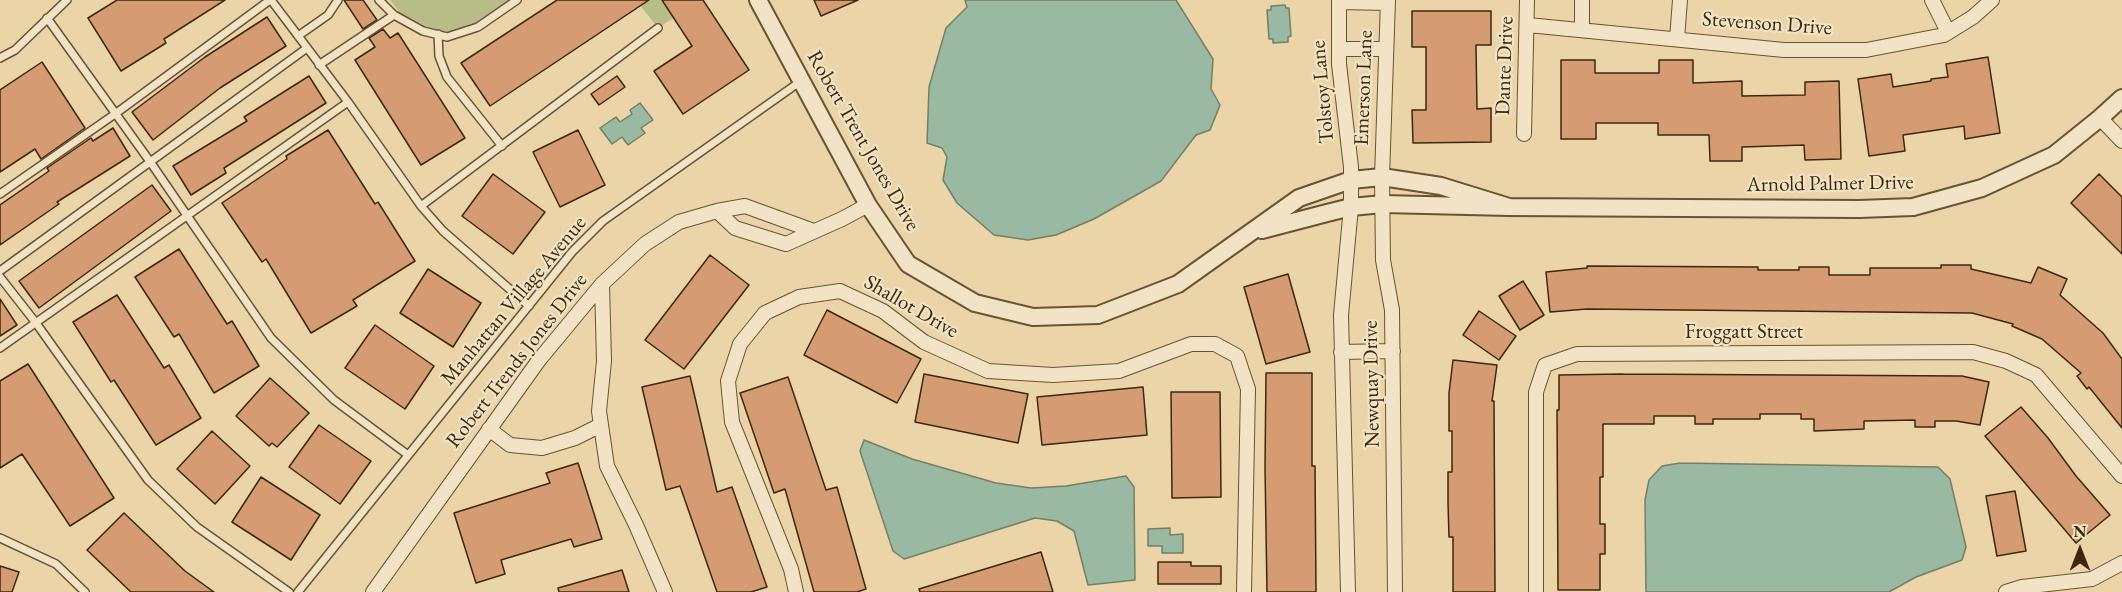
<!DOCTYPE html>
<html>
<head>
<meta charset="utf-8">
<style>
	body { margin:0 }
	#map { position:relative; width:2122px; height:592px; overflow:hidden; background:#ebd4a7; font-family:"EB Garamond",serif }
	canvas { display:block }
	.north { position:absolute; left:2050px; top:520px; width:60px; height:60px; -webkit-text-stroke:4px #f2e3c6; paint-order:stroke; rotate:0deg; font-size:16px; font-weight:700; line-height:24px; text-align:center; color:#3d280b }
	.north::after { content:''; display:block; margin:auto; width:21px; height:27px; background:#3d280b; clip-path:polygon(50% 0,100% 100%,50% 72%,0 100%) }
</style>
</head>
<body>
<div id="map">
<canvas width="2122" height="592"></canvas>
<div class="north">N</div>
</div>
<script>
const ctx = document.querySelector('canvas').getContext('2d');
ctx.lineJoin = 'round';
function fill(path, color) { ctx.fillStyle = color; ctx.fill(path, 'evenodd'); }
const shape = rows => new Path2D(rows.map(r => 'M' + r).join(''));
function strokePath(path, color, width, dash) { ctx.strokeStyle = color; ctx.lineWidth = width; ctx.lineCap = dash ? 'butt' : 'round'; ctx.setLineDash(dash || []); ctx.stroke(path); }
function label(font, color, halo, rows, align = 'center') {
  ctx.font = font + ' "EB Garamond",serif'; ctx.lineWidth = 4.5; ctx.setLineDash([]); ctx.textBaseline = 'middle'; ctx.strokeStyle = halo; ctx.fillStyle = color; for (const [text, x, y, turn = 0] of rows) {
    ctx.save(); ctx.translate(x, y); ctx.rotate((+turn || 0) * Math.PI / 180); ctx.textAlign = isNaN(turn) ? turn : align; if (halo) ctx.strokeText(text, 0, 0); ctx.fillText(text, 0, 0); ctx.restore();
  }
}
const green = shape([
	[390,0,517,0,478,27,447,37,400,13],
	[636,0,701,0,658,28]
]);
const water = shape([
	[965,0,1176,0,1213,59,1211,89,1220,105,1210,130,1196,135,1161,181,1094,219,1056,235,1028,240,994,235,957,203,943,180,947,157,942,148,927,143,929,87,946,28,967,7,965,0],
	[1285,5,1286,8,1289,8,1291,36,1288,37,1288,42,1273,43,1273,39,1269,39,1267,10,1271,10,1271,6,1285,5],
	[640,103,653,120,641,128,645,133,628,145,622,137,612,144,600,128,616,117,620,122,632,114,630,110,640,103],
	[864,440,912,459,996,483,1031,488,1066,486,1126,476,1134,487,1135,580,1088,585,1074,531,1057,521,1035,518,904,559,893,551,860,451,864,440],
	[1680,463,1938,467,1950,479,1966,547,1962,560,1916,577,1889,592,1646,592,1645,500,1649,480,1662,466,1680,463],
	[1170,528,1170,535,1183,534,1183,553,1162,553,1162,546,1148,546,1148,529,1170,528]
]);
const building = shape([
	[117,0,225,0,164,39,166,43,121,71,88,18,117,0],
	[344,0,363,0,377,20,363,29,344,0],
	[557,0,649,0,490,106,461,63,557,0],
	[662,0,703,0,749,70,683,114,654,71,692,46,662,0],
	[814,0,858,0,821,16,814,0],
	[1412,11,1491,11,1491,45,1476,45,1477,109,1491,108,1491,142,1413,143,1412,110,1426,110,1426,47,1412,47,1412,11],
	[267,17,286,46,220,88,153,140,132,112,205,57,267,17],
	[383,29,390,38,398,33,465,138,421,165,355,60,375,47,369,38,383,29],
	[1988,57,2000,133,1965,139,1964,126,1903,135,1905,151,1869,156,1858,79,1891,74,1893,87,1931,81,1931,79,1948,77,1946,64,1988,57],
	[1561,60,1595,60,1595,73,1659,73,1659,60,1693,60,1693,83,1742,81,1742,96,1805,95,1805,82,1839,81,1841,159,1805,160,1804,145,1742,147,1742,161,1710,161,1709,135,1658,135,1658,123,1596,123,1596,139,1561,139,1561,60],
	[42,62,85,128,41,159,35,149,0,172,0,90,42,62],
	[309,76,326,103,224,168,226,173,191,195,173,166,247,121,244,117,309,76],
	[617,76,625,87,599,105,591,94,617,76],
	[113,128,130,156,57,202,59,204,0,245,0,205,49,171,47,168,91,138,93,141,113,128],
	[328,130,375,204,378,202,415,261,353,300,357,306,311,333,266,259,262,262,222,203,287,159,286,156,328,130],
	[578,130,605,185,560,207,533,152,578,130],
	[493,174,545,212,513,254,462,216,493,174],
	[2099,174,2122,197,2122,254,2071,203,2099,174],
	[152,185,171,211,39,308,19,281,152,185],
	[179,249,227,324,232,321,259,366,214,393,179,334,174,337,135,277,179,249],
	[710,255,749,285,684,369,645,340,710,255],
	[1941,265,1971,265,1971,269,2031,283,2038,267,2067,279,2060,295,2103,333,2122,359,2122,428,2089,387,2087,389,2077,376,2081,373,2042,339,2012,326,2013,324,1972,313,1587,309,1550,312,1546,272,1587,268,1587,266,1758,267,1758,270,1799,270,1799,267,1829,267,1829,275,1870,275,1870,268,1941,268,1941,265],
	[428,269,481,303,453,347,400,313,428,269],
	[1288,274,1310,352,1266,364,1244,287,1288,274],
	[1523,281,1544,315,1520,330,1499,296,1523,281],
	[117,295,164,368,169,365,201,418,156,445,114,380,111,382,73,322,117,295],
	[0,299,17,325,0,336,0,299],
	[827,310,921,359,897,403,804,355,827,310],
	[1479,311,1516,336,1499,360,1463,335,1479,311],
	[375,325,434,366,405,409,345,368,375,325],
	[1453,360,1497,365,1492,401,1494,401,1495,592,1453,592,1453,537,1449,537,1448,502,1448,472,1452,472,1452,431,1449,431,1449,393,1453,360],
	[28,364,114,498,70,526,22,454,0,468,0,381,28,364],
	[1266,373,1312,373,1312,466,1315,466,1316,592,1267,592,1265,467,1266,373],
	[924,374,1028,394,1018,443,915,422,924,374],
	[1623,374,1962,376,1989,382,1980,425,1956,421,1935,421,1935,427,1915,427,1915,420,1864,421,1864,429,1814,431,1814,419,1801,419,1801,414,1760,414,1760,419,1713,419,1713,424,1695,424,1695,416,1654,416,1654,424,1603,424,1603,477,1600,477,1600,524,1605,524,1605,554,1600,554,1600,590,1558,590,1557,410,1559,410,1559,375,1623,374],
	[690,376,717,492,732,487,767,587,751,592,717,592,680,486,666,490,642,387,690,376],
	[788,377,826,490,837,487,866,589,857,592,814,592,785,489,774,493,740,393,788,377],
	[270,378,309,413,277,447,272,443,269,446,236,416,270,378],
	[1143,387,1147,435,1042,445,1037,397,1143,387],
	[1171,392,1220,392,1221,497,1172,498,1171,392],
	[2021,407,2048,438,2076,476,2110,515,2076,543,1985,436,2021,407],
	[319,425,371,461,340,504,289,467,319,425],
	[212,431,250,466,215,504,177,469,212,431],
	[578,463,602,539,574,547,571,539,501,560,505,574,476,583,454,513,550,483,546,473,578,463],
	[261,477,320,515,291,560,232,522,261,477],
	[2015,491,2026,551,1997,556,1986,496,2015,491],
	[124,513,185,571,214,592,131,592,87,550,124,513],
	[1041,552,1053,592,920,592,919,589,1041,552],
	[1158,562,1191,562,1191,566,1221,566,1221,584,1158,584,1158,562],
	[0,566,19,572,12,592,0,592,0,566],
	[622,570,629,592,559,592,558,588,622,570]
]);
const service = shape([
	[271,0,348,102,421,206,443,231,529,306],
	[379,0,394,15,423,31,447,37,478,27,517,0],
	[47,18,151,163,271,338,334,400,408,455],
	[438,34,439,56,447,77,502,146],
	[298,36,328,15,338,0],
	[0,58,15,50,67,0],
	[319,65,394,15],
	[0,194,115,114,270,0],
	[421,206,658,28],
	[0,271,307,48],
	[0,277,36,323,148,480,197,527,289,592],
	[0,348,348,102],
	[0,538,56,564,85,592],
	[298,592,572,252,603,221,801,81]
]);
const minor = shape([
	[1339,0,1339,64,1351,167,1351,207,1341,315,1348,592],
	[1388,0,1382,177,1383,260,1392,310,1395,592],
	[1582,0,1582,30],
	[1932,0,1948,32],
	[1339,2,1388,3],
	[1528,25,1784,50,1866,50,1944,35,1973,17,1992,0],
	[1677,39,1680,0],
	[1339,49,1386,49],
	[2100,118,2122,141],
	[1524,134,1527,0],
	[717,211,735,228,786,244,842,219,868,205],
	[602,284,604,361,599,411,607,466,636,525,665,592],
	[1341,352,1393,351],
	[489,429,510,445,542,448,575,438,601,425],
	[373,592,539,360,602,284,645,244,679,222,717,211,745,206,814,231],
	[796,592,791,569,732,422,728,381,740,344,765,313,799,297,840,291,883,311,924,342,988,371,1053,375,1119,371,1191,344,1215,344,1237,356,1248,389,1244,592],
	[1536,592,1536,392,1545,365,1577,354,1973,352,2006,361,2036,375,2122,476],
	[2006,592,2022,587,2092,579,2122,563]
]);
const tertiary = shape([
	[758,0,868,205,908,264,975,303,1033,317,1098,315,1178,284,1299,198,1351,180,1382,177,1441,186,1509,207],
	[1262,230,1327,213,1351,207,1383,204,1509,207,1859,209,1913,207,1982,188,2054,155,2100,118,2122,98]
]);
const streetNames = [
	["Stevenson Drive",1767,24,4],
	["Dante Drive",1505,66,-88],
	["Emerson Lane",1364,88,-88],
	["Tolstoy Lane",1323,92,-95],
	["Robert Trent Jones Drive",863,141,60],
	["Arnold Palmer Drive",1830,184,-1],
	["Manhattan Village Avenue",514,301,-50],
	["Shallot Drive",911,307,30],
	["Froggatt Street",1744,332],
	["Robert Trends Jones Drive",517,361,-52],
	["Newquay Drive",1372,384,-91]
];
fill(green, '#b8bc87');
fill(water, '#99b9a3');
strokePath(water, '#747f66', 1.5);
fill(building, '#d59c73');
strokePath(building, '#3d280b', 1.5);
strokePath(service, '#685332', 10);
strokePath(minor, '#685332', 16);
strokePath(tertiary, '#685332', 20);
strokePath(service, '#f2e3c6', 7);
strokePath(minor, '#f2e3c6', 14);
strokePath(tertiary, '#f2e3c6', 16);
label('21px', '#3d280b', '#f2e3c6', streetNames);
</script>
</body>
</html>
